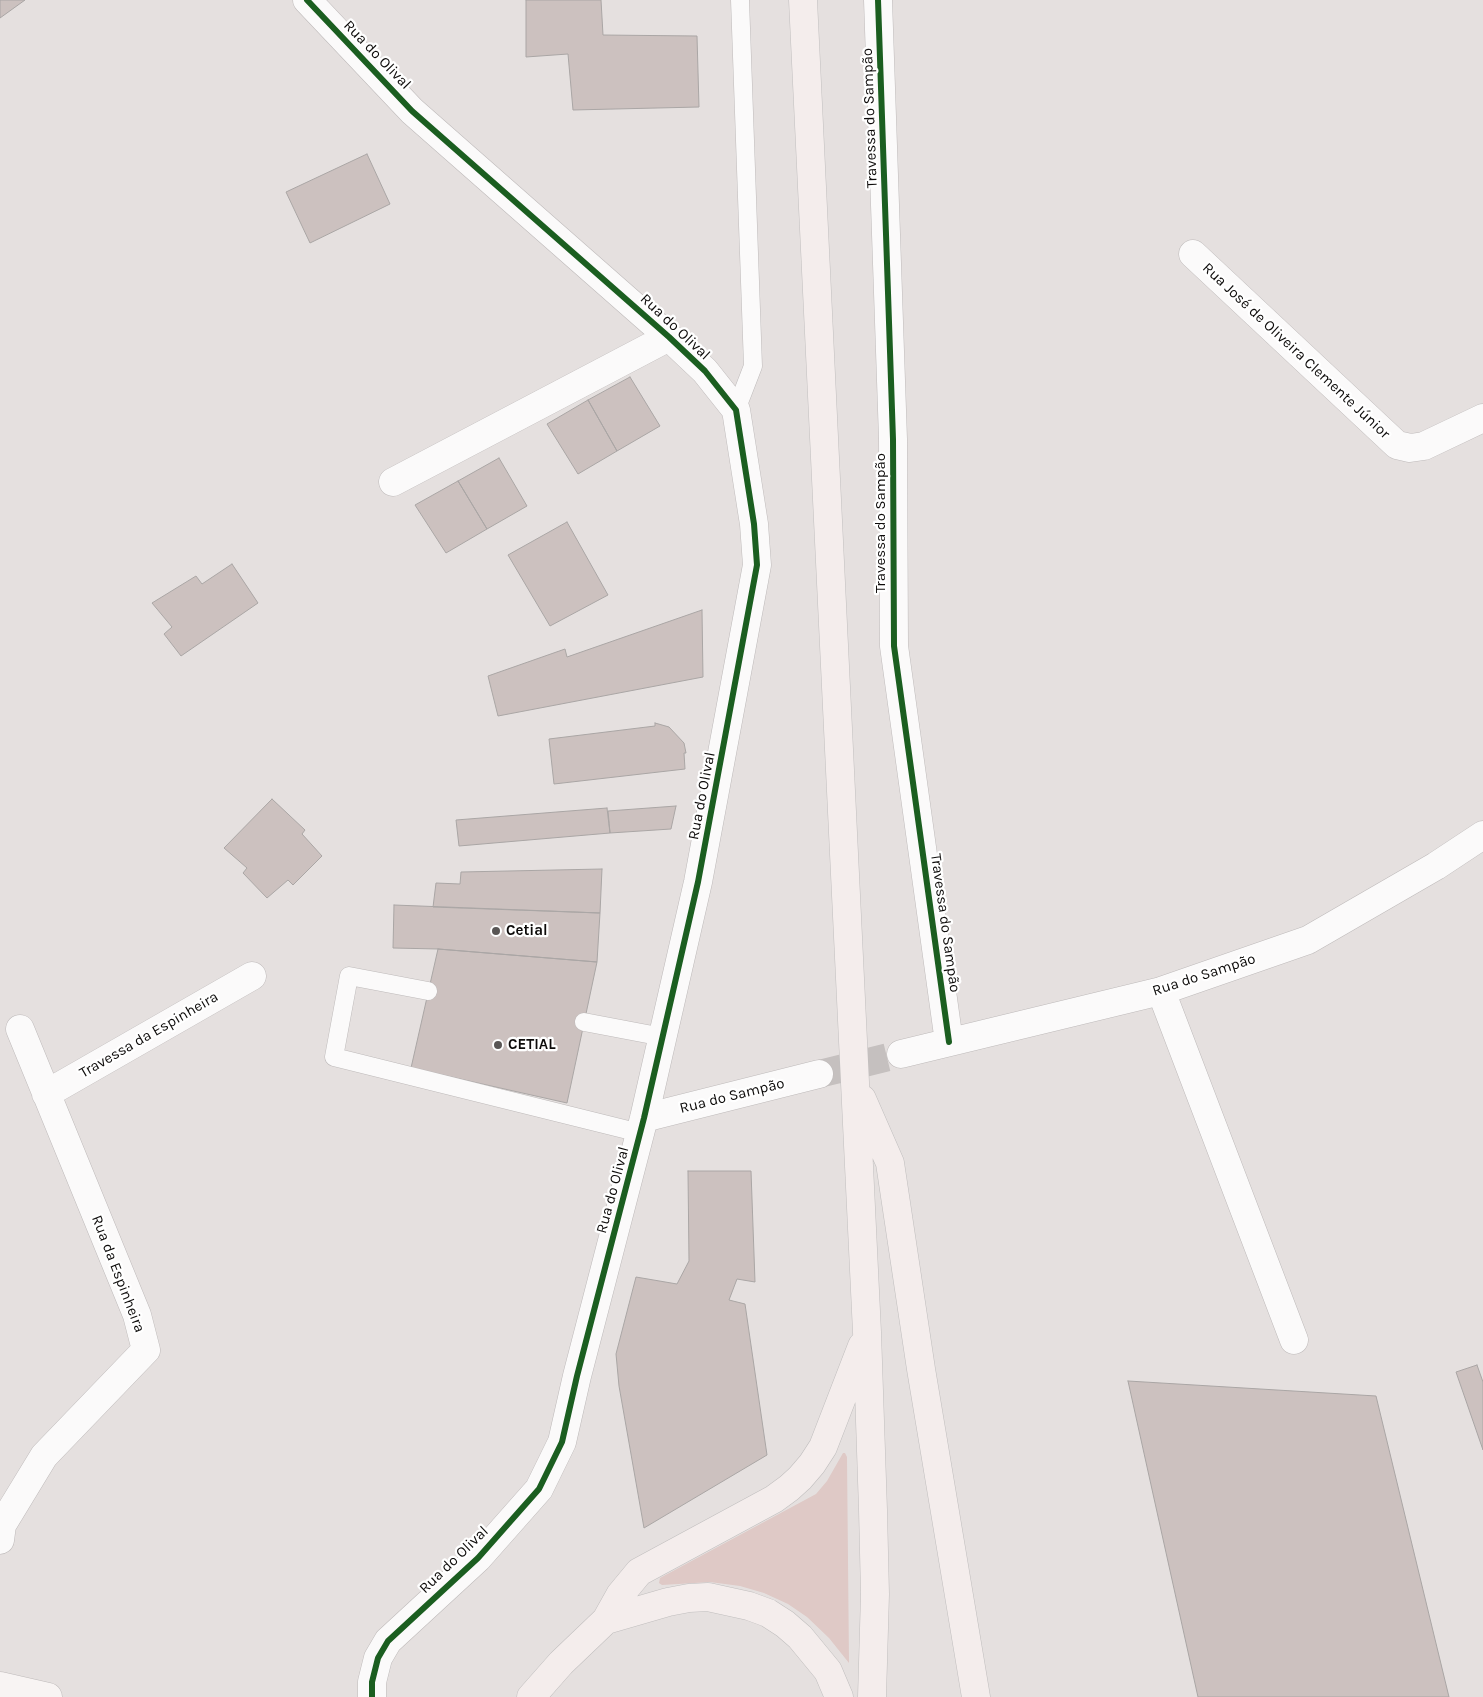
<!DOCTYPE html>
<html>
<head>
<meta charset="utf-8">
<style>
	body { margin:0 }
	canvas { display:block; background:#e5e0df }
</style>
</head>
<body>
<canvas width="1483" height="1697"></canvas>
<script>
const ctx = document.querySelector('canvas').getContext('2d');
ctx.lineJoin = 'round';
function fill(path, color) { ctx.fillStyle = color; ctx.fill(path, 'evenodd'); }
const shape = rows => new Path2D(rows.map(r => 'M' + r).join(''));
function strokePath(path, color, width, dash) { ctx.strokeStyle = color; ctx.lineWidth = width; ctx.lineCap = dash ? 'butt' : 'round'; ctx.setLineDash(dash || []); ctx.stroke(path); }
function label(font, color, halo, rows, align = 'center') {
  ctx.font = font + ' Karla,sans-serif'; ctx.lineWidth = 4.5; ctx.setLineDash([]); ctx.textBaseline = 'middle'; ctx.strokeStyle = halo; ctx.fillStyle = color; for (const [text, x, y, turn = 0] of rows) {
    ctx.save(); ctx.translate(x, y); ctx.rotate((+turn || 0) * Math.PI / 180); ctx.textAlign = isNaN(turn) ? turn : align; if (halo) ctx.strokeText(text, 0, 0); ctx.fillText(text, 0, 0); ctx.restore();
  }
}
const green = shape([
	[843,1453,845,1453,847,1457,849,1663,829,1638,807,1617,788,1604,764,1593,740,1586,710,1582,662,1585,659,1583,660,1578,816,1494,827,1481]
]);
const building = shape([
	[0,0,25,0,0,18,0,0],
	[526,0,601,0,603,35,697,36,699,107,573,110,568,54,526,57,526,0],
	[367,154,390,204,310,243,286,192,367,154],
	[630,377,660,426,617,451,588,400,630,377],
	[588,400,617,451,578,474,547,424,588,400],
	[499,458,527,506,487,529,458,481,499,458],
	[458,481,487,529,446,553,415,505,458,481],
	[567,522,608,595,550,626,508,555,567,522],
	[232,564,258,603,181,656,164,634,172,627,152,603,196,576,202,584,232,564],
	[702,610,703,677,498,716,488,676,565,649,567,657,702,610],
	[655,723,669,727,684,743,686,753,684,753,685,769,554,784,549,739,655,726,655,723],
	[272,799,305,830,302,834,322,856,293,885,288,880,267,898,243,873,247,868,224,848,272,799],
	[676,806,671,829,610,833,608,811,676,806],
	[607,808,610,833,459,846,456,820,607,808],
	[602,869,600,913,433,907,436,883,460,884,461,872,602,869],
	[394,905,600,913,597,962,438,949,393,948,394,905],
	[438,949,597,962,567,1103,411,1068,438,949],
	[688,1171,751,1171,755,1282,737,1279,729,1300,745,1304,767,1455,644,1528,619,1386,616,1354,636,1277,677,1284,689,1261,688,1171],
	[1477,1365,1483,1382,1483,1450,1456,1372,1477,1365],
	[1128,1381,1376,1396,1449,1697,1198,1697,1128,1381]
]);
const minorTunnel = shape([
	[819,1074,901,1054]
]);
const service = shape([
	[736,410,753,366,740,0],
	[428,991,349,976,334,1057,640,1133],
	[584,1022,663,1037]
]);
const minor = shape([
	[307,0,412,111,669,337,705,371,736,410,754,524,757,565,698,882,644,1118,577,1376,562,1442,539,1489,478,1558,388,1641,378,1658,372,1682,372,1697],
	[878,0,893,439,894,646,949,1042],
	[1193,254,1397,445,1410,448,1424,446,1483,418],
	[393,482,669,337],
	[1161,991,1294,1340],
	[901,1054,1161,991,1308,940,1436,866,1483,835],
	[46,1094,252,976],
	[644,1118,819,1074],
	[0,1540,2,1525,44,1456,146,1350,137,1315,20,1029]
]);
const secondary = shape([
	[0,1686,48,1697]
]);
const primary = shape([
	[803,0,867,1332,873,1510,875,1594,872,1697],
	[862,1099,890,1163,921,1369,976,1697],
	[606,1620,668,1602,689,1598,708,1597,749,1606,768,1613,785,1624,800,1637,828,1671,839,1697],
	[531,1697,561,1663,606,1620,620,1595,639,1572,774,1499,789,1488,800,1478,812,1464,823,1447,862,1346]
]);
const cycleway = shape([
	[307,0,412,111,669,337,705,371,736,410,754,524,757,565,698,882,644,1118,577,1376,562,1442,539,1489,478,1558,388,1641,378,1658,372,1682,372,1697],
	[878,0,893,439,894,646,949,1042]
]);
const markers = [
	[496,931,5,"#595655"],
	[498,1045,5,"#595655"]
];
const streetNames = [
	["Rua do Olival",377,55,46],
	["Travessa do Sampão",870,118,-92],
	["Rua do Olival",675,327,43],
	["Rua José de Oliveira Clemente Júnior",1296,351,43],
	["Travessa do Sampão",881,523,-90],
	["Rua do Olival",702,796,-79],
	["Travessa do Sampão",945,923,82],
	["Rua do Sampão",1204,975,-18],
	["Travessa da Espinheira",149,1035,-30],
	["Rua do Sampão",732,1096,-14],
	["Rua do Olival",613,1190,-75],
	["Rua da Espinheira",118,1274,69],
	["Rua do Olival",454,1560,-44]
];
const poiNames = [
	["Cetial",506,931],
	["CETIAL",508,1045]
];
fill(green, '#dfc9c6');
fill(building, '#ccc1bf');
strokePath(building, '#aaa6a5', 1);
strokePath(minorTunnel, '#c5c0bf', 28, [28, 14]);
strokePath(service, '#bebaba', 19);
strokePath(minor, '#bebaba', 29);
strokePath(secondary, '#bebaba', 29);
strokePath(primary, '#c0bebe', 29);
strokePath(service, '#fbfafa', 18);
strokePath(minor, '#fbfafa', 28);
strokePath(secondary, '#f8f4f3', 28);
strokePath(primary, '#f4edec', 28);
strokePath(cycleway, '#1b5e20', 6);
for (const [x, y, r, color] of markers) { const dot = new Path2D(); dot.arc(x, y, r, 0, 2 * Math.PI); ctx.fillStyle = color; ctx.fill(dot); strokePath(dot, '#fff', 2); }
label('15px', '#0d0b0a', '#fff', streetNames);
label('bold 15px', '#0d0b0a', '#fff', poiNames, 'left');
</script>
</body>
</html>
